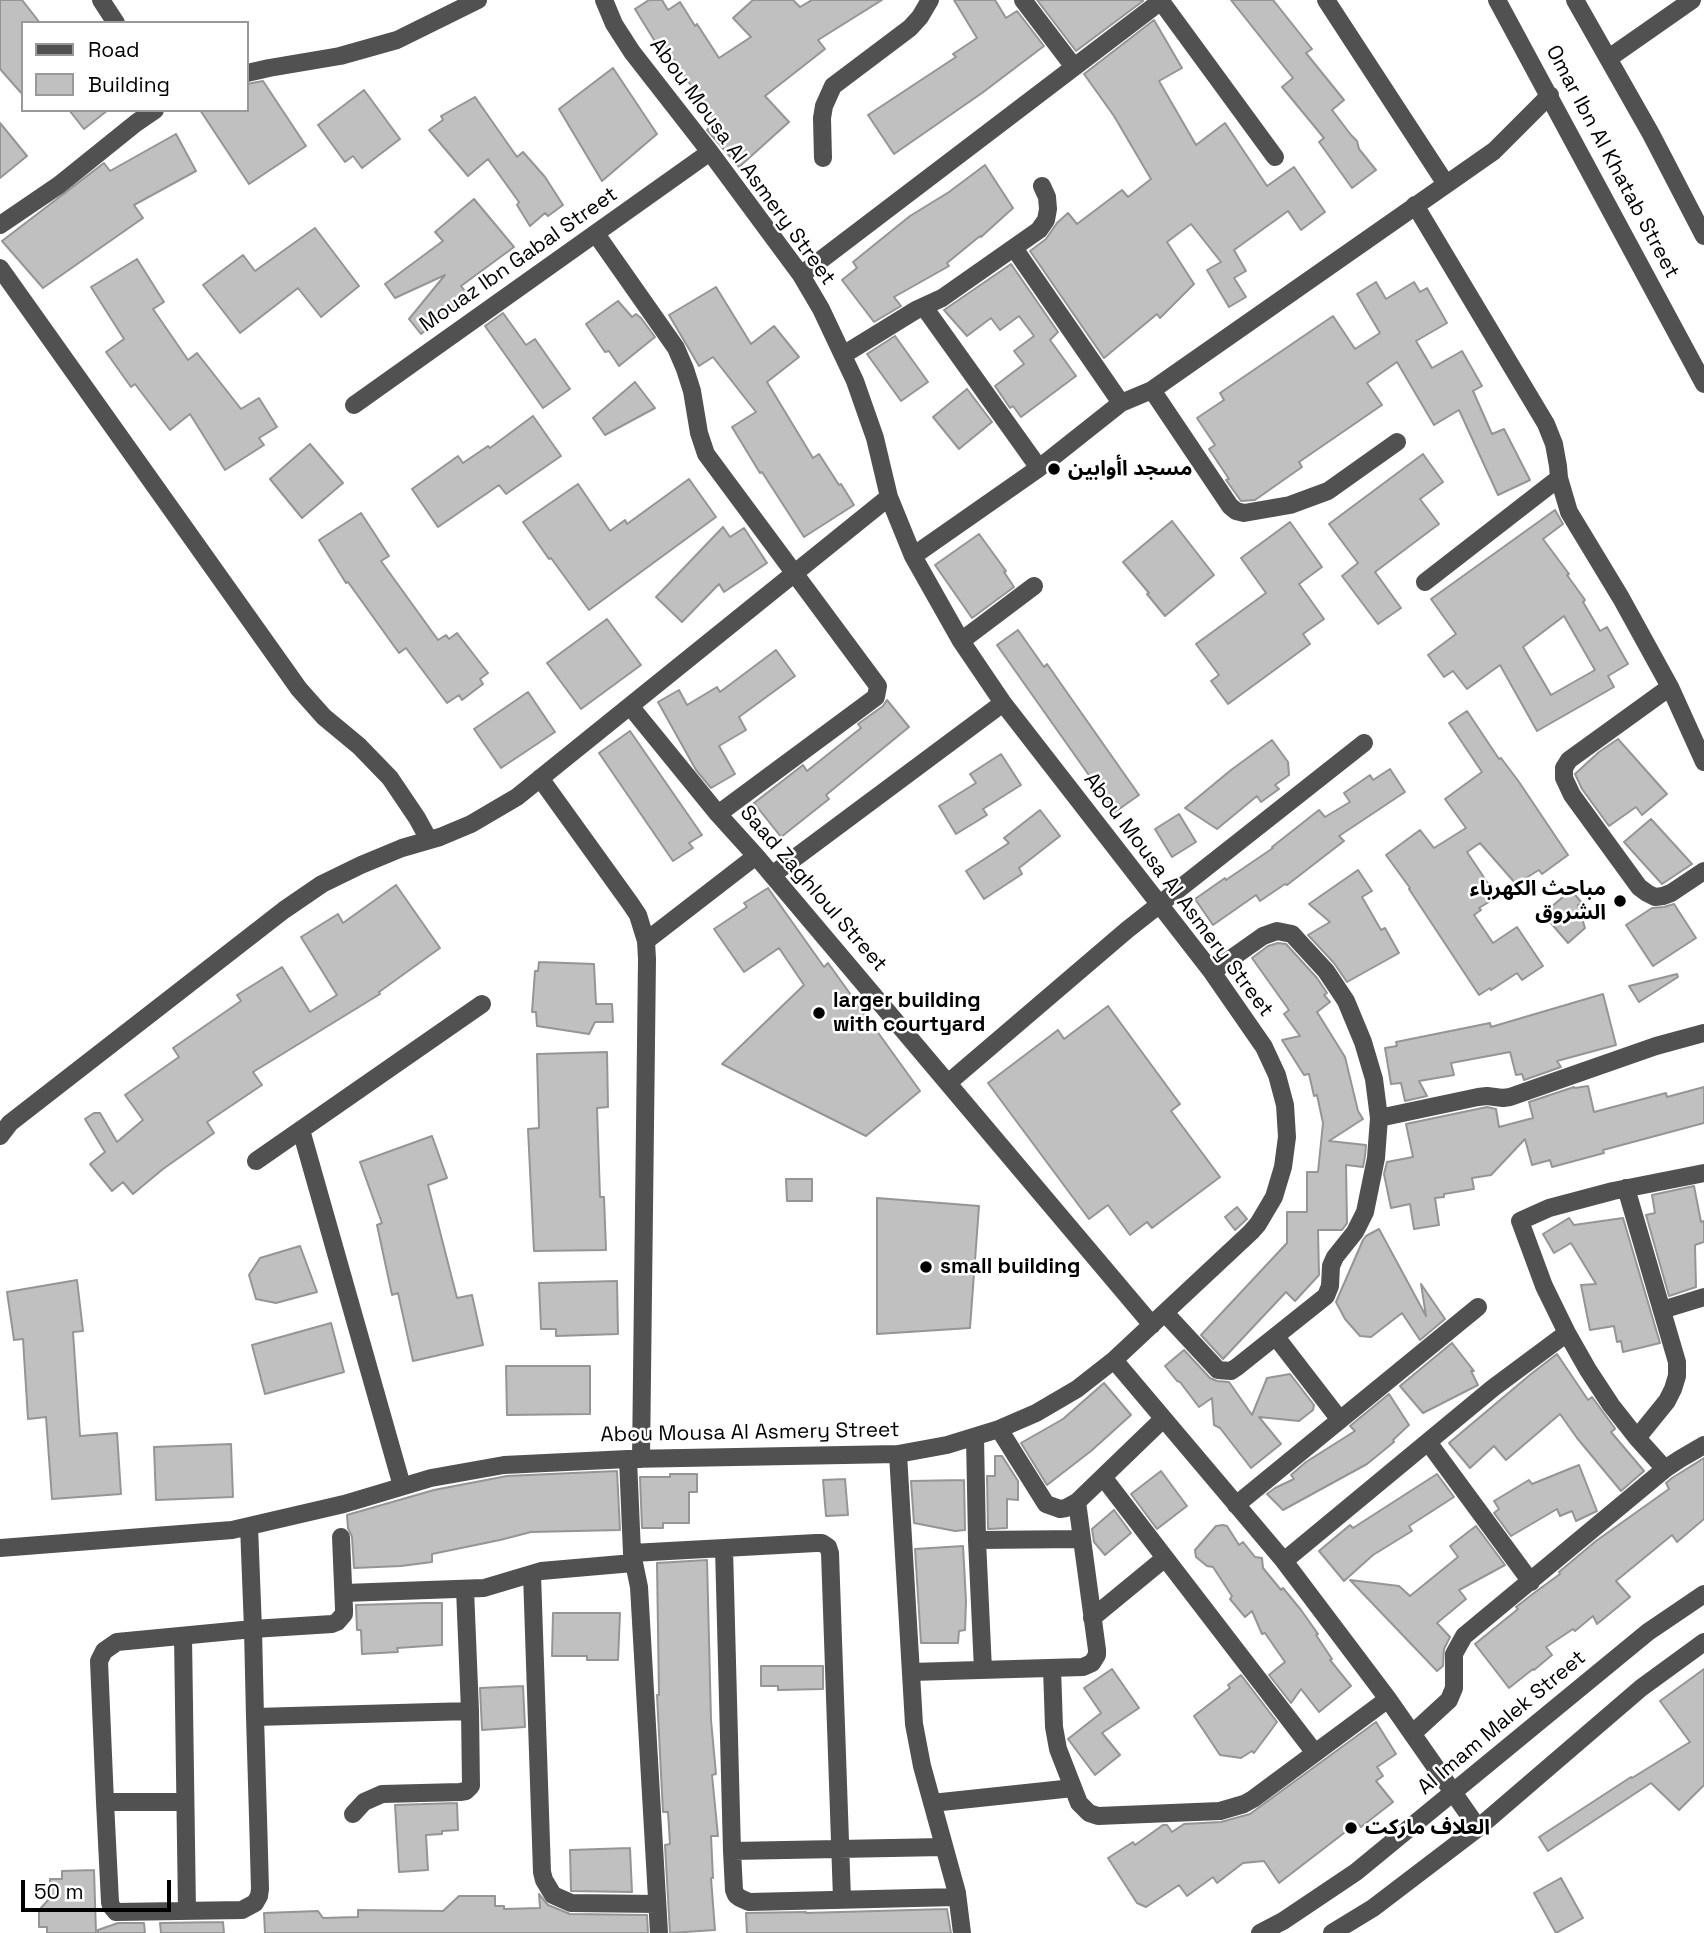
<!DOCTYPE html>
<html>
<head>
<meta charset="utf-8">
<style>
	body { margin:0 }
	#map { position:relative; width:1704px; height:1933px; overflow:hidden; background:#fff; font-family:"Space Grotesk",sans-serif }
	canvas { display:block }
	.legend { position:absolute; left:21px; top:21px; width:228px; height:91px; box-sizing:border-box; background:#fff; border:2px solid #999; margin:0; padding:9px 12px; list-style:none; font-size:21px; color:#000 }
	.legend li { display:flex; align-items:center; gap:14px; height:35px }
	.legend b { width:35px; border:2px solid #999 }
	.scale { position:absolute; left:21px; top:1880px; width:150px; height:32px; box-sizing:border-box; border:4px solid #000; border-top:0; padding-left:9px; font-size:21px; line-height:24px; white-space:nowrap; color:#000; -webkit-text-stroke:5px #fff; paint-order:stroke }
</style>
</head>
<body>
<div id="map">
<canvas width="1704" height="1933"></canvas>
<ul class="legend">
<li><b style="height:9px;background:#515151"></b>Road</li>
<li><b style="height:19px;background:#c0c0c0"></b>Building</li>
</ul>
<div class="scale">50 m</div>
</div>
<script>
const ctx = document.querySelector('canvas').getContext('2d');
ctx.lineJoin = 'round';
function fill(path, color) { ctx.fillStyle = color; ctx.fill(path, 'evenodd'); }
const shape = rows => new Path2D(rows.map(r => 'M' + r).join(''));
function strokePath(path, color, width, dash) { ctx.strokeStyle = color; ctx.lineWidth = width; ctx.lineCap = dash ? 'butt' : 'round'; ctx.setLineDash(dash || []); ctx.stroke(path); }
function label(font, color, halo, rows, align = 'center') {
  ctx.font = font + ' "Space Grotesk","Noto Sans Arabic",sans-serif'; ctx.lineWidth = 5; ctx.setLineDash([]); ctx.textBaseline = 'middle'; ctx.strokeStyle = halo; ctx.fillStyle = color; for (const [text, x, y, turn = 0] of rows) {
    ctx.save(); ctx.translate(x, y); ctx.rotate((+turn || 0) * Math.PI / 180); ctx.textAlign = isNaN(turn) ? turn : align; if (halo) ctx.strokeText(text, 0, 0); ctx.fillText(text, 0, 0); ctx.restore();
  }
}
const building = shape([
	[0,0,22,0,40,23,23,23,23,95,0,69,0,0],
	[649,0,662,0,668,10,680,2,695,26,697,24,719,58,751,37,733,18,753,0,793,0,800,7,812,0,882,0,818,40,825,49,765,96,789,122,739,167,707,130,715,122,661,40,656,43,635,9,649,0],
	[954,0,995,0,1006,18,1017,11,1044,46,982,93,894,154,868,115,956,57,953,54,977,38,954,0],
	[1037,0,1143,0,1143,1,1076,51,1037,0],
	[1231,0,1273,0,1312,49,1306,53,1344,100,1332,110,1351,135,1357,141,1359,149,1376,170,1352,188,1319,142,1324,138,1282,87,1293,78,1231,0],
	[1154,20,1182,68,1159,81,1196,145,1225,123,1267,186,1294,167,1325,212,1301,230,1288,211,1234,250,1246,271,1234,278,1246,297,1229,307,1207,270,1221,262,1191,224,1167,242,1194,284,1160,318,1157,314,1104,358,1030,251,1046,239,1057,223,1068,213,1077,224,1122,190,1128,197,1151,179,1114,116,1084,74,1154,20],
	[613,68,657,134,602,181,559,109,613,68],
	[263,81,306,146,249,184,200,110,247,110,247,84,263,81],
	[364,90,400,139,362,168,353,156,345,162,318,125,364,90],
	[475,97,517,157,523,152,545,177,563,205,548,216,545,213,530,226,517,205,519,202,488,159,468,176,429,130,443,120,441,116,475,97],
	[69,110,108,110,84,129,69,110],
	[0,123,27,156,0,178,0,123],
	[176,134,196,171,134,205,143,218,43,288,2,241,104,163,110,171,176,134],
	[985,165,1013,208,981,237,980,236,947,263,949,266,894,297,901,306,874,322,842,280,857,268,853,262,910,216,949,192,985,165],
	[474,199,514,247,461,286,469,296,421,334,409,319,445,275,395,298,385,284,443,241,435,232,474,199],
	[315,228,359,286,321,317,298,288,240,333,203,285,243,255,255,271,315,228],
	[137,259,164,302,153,309,188,360,197,353,241,409,259,398,277,427,259,438,264,445,225,470,190,414,170,430,135,384,131,387,106,352,124,339,91,287,137,259],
	[1011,264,1058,332,1050,340,1076,376,1021,417,1013,406,1010,408,995,386,1024,364,1014,351,1034,336,1019,316,1000,330,991,318,967,336,944,310,1011,264],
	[1376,282,1386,299,1414,282,1420,292,1427,288,1447,323,1416,341,1432,368,1462,351,1482,386,1473,391,1492,434,1504,429,1530,480,1498,495,1459,410,1434,425,1397,362,1367,383,1382,405,1299,462,1302,467,1255,500,1241,501,1226,480,1229,479,1209,449,1215,445,1197,418,1224,400,1220,393,1333,316,1355,349,1380,333,1357,294,1376,282],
	[716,287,751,344,774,326,799,357,767,382,813,458,819,454,839,485,841,484,854,505,804,537,762,472,760,473,732,427,756,412,713,357,699,366,669,315,716,287],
	[618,301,632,317,636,314,641,318,655,337,619,366,609,351,605,352,586,324,618,301],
	[503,313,526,345,535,339,570,389,543,408,485,326,503,313],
	[895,336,928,382,901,401,867,354,895,336],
	[635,382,655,408,605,435,593,418,635,382],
	[967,389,992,422,959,449,933,417,967,389],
	[533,416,561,456,506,494,499,485,438,527,412,489,458,456,463,463,488,446,490,448,533,416],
	[310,444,343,483,302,518,270,479,310,444],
	[1423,454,1443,482,1420,499,1439,524,1375,572,1401,608,1378,624,1342,576,1358,563,1329,524,1423,454],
	[689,479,716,517,589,610,551,558,549,559,523,522,578,484,610,531,625,520,627,524,689,479],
	[1555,510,1563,524,1543,539,1569,574,1567,575,1585,600,1583,602,1600,631,1607,627,1628,664,1608,676,1614,687,1537,731,1500,665,1467,689,1453,671,1444,677,1428,655,1456,634,1431,599,1555,510],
	[1564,616,1595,670,1551,695,1523,647,1564,616],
	[361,513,389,556,381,561,438,640,446,635,449,639,457,633,488,673,480,679,483,684,462,700,459,695,447,703,406,648,399,653,348,582,346,583,319,540,361,513],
	[1172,521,1214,575,1165,616,1147,594,1149,593,1123,562,1172,521],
	[1290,522,1322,567,1299,584,1324,619,1303,634,1310,644,1228,704,1211,681,1219,675,1196,644,1266,593,1241,558,1290,522],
	[723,527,730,537,744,528,767,563,724,592,719,584,682,622,656,597,723,527],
	[979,534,1006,571,1004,572,1014,587,972,618,935,565,979,534],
	[607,619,641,665,581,709,547,663,607,619],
	[1018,630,1044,667,1047,664,1139,795,1115,812,997,645,1018,630],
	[776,650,795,676,739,717,746,730,719,746,735,774,711,788,696,770,658,702,679,690,687,705,717,687,720,692,776,650],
	[528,692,555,732,501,768,474,729,528,692],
	[887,700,909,727,826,795,829,799,781,837,754,803,803,765,807,771,861,728,858,724,883,706,887,700],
	[1467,711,1499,759,1501,758,1519,782,1568,855,1542,874,1539,870,1516,884,1480,843,1467,852,1497,897,1479,908,1481,910,1474,915,1493,943,1517,927,1543,966,1522,980,1517,973,1491,990,1490,988,1479,995,1409,889,1410,888,1386,855,1420,830,1434,848,1466,828,1445,799,1482,772,1449,723,1467,711],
	[630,731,702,835,689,843,693,848,673,861,599,753,630,731],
	[1618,739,1667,794,1642,815,1636,807,1609,826,1582,789,1575,774,1599,752,1618,739],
	[1272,740,1288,762,1289,775,1275,785,1279,789,1261,802,1257,796,1217,829,1185,808,1231,770,1272,740],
	[1001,754,1021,785,983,809,987,815,956,834,939,806,976,783,970,774,1001,754],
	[1390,769,1405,792,1339,836,1344,841,1287,885,1285,884,1260,901,1256,895,1213,925,1195,899,1225,878,1226,880,1273,848,1272,847,1319,810,1325,817,1350,802,1344,793,1370,775,1373,780,1390,769],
	[1040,810,1060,836,1019,868,1022,874,984,899,966,871,1009,843,1004,838,1040,810],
	[1179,814,1196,842,1172,857,1155,829,1179,814],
	[1651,819,1692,864,1662,884,1624,842,1651,819],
	[1358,870,1372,891,1362,897,1381,930,1385,928,1399,953,1347,982,1334,963,1308,935,1330,922,1309,904,1358,870],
	[396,885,440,948,379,992,380,994,253,1072,262,1085,207,1122,214,1133,163,1169,133,1194,123,1182,112,1191,90,1164,105,1152,85,1119,94,1113,100,1113,117,1142,143,1120,125,1095,179,1057,173,1048,241,1001,237,995,282,967,310,1012,337,995,301,937,338,914,343,923,396,885],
	[768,888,824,967,828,963,920,1091,866,1136,722,1064,804,985,779,948,744,972,714,929,747,907,744,903,768,888],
	[1571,890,1582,903,1578,905,1585,928,1568,943,1543,914,1571,890],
	[1674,904,1696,938,1653,966,1626,925,1652,908,1664,907,1674,904],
	[1278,943,1286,944,1317,978,1327,993,1324,995,1330,1002,1317,1012,1345,1057,1358,1111,1363,1119,1329,1141,1366,1145,1365,1156,1363,1167,1346,1165,1347,1223,1345,1226,1342,1230,1318,1230,1319,1275,1295,1301,1286,1292,1223,1359,1201,1335,1287,1243,1287,1212,1307,1212,1307,1172,1318,1172,1323,1123,1317,1095,1314,1096,1309,1074,1304,1075,1282,1040,1300,1036,1284,1014,1289,1010,1252,958,1268,946,1278,943],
	[539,962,594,964,596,1004,612,1004,613,1022,595,1022,589,1034,537,1026,536,1012,532,1012,535,971,538,971,539,962],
	[1677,974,1678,977,1639,1002,1629,986,1677,974],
	[1603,994,1616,1045,1557,1061,1561,1067,1524,1080,1522,1074,1516,1075,1510,1052,1451,1063,1454,1075,1419,1081,1427,1096,1405,1101,1401,1083,1391,1084,1385,1048,1397,1046,1396,1042,1490,1023,1491,1027,1603,994],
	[1108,1006,1180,1104,1171,1111,1220,1177,1152,1228,1147,1222,1130,1235,1108,1205,1089,1219,988,1083,1058,1030,1064,1039,1108,1006],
	[607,1052,608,1107,597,1108,600,1197,604,1197,606,1250,534,1251,528,1129,539,1128,537,1054,607,1052],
	[1588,1086,1594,1112,1666,1093,1667,1097,1704,1087,1704,1123,1603,1150,1604,1153,1552,1167,1550,1160,1532,1165,1525,1139,1491,1175,1472,1178,1474,1189,1444,1194,1444,1197,1435,1198,1439,1225,1414,1229,1410,1204,1391,1208,1384,1174,1387,1162,1413,1157,1406,1124,1487,1107,1496,1109,1499,1127,1533,1118,1529,1102,1574,1087,1575,1088,1588,1086],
	[432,1136,447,1178,428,1185,457,1298,472,1295,483,1345,413,1361,398,1293,392,1295,377,1225,382,1223,360,1162,432,1136],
	[786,1179,812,1179,812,1201,787,1201,786,1179],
	[1694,1186,1701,1222,1704,1221,1704,1242,1695,1245,1696,1287,1669,1296,1646,1215,1655,1213,1652,1195,1694,1186],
	[877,1198,979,1206,970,1328,877,1334,877,1198],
	[1237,1207,1247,1219,1235,1230,1225,1217,1237,1207],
	[1569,1218,1574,1225,1623,1218,1660,1343,1623,1352,1621,1341,1617,1342,1614,1326,1590,1330,1581,1285,1596,1284,1571,1243,1554,1253,1543,1234,1569,1218],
	[1379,1229,1426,1316,1421,1284,1445,1319,1420,1340,1402,1313,1371,1337,1360,1336,1345,1319,1336,1302,1363,1240,1366,1236,1379,1229],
	[300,1246,317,1292,276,1303,256,1299,249,1275,260,1258,300,1246],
	[77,1280,83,1331,73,1332,80,1436,117,1433,121,1494,52,1499,46,1417,28,1419,23,1339,14,1340,7,1292,77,1280],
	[617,1281,618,1334,556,1336,556,1329,541,1329,539,1283,617,1281],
	[331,1323,344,1372,265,1394,252,1345,331,1323],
	[1452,1343,1474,1371,1471,1371,1478,1385,1423,1413,1400,1386,1452,1343],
	[1184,1350,1210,1378,1217,1381,1229,1382,1252,1415,1267,1378,1290,1374,1314,1405,1313,1410,1299,1421,1259,1417,1281,1444,1251,1468,1220,1428,1214,1425,1212,1398,1199,1407,1180,1382,1177,1381,1165,1366,1184,1350],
	[1557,1354,1588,1400,1592,1397,1614,1427,1615,1429,1611,1432,1644,1471,1621,1491,1577,1438,1560,1414,1506,1460,1494,1446,1470,1468,1449,1443,1531,1374,1557,1354],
	[506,1366,590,1366,590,1414,507,1415,506,1366],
	[1104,1383,1131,1415,1091,1451,1047,1485,1021,1443,1063,1419,1104,1383],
	[1389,1394,1409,1425,1393,1440,1394,1442,1367,1464,1283,1510,1267,1494,1275,1488,1294,1479,1291,1475,1306,1462,1355,1431,1350,1426,1389,1394],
	[231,1444,233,1497,156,1500,154,1447,231,1444],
	[995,1456,1002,1456,1018,1481,1018,1500,1007,1499,1007,1528,988,1529,987,1476,995,1476,995,1456],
	[1704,1458,1704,1519,1677,1542,1672,1535,1616,1581,1630,1597,1597,1624,1593,1616,1575,1631,1573,1629,1546,1647,1552,1655,1534,1670,1533,1669,1509,1688,1475,1644,1518,1609,1516,1607,1534,1593,1560,1574,1559,1572,1596,1541,1669,1489,1666,1483,1672,1478,1704,1458],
	[1579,1465,1597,1511,1576,1521,1572,1511,1560,1516,1557,1509,1511,1536,1494,1513,1499,1509,1494,1501,1529,1480,1532,1484,1579,1465],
	[617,1471,620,1530,531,1532,500,1540,432,1554,432,1562,401,1566,354,1568,352,1537,348,1528,347,1515,434,1490,507,1476,617,1471],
	[1161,1471,1187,1506,1157,1529,1131,1494,1161,1471],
	[670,1474,697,1474,697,1492,689,1492,689,1523,663,1523,663,1528,642,1528,640,1477,670,1477,670,1474],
	[1437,1474,1454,1497,1409,1526,1412,1531,1373,1555,1344,1581,1319,1551,1350,1525,1353,1528,1437,1474],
	[845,1479,848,1515,826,1516,823,1480,845,1479],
	[964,1480,965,1530,955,1531,914,1523,911,1481,964,1480],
	[1114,1510,1131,1533,1105,1555,1094,1542,1092,1529,1114,1510],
	[1223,1525,1227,1526,1239,1545,1243,1542,1255,1557,1262,1558,1263,1568,1281,1590,1283,1588,1301,1610,1318,1634,1316,1635,1332,1659,1330,1660,1351,1686,1319,1712,1301,1689,1291,1703,1269,1675,1285,1662,1265,1633,1262,1634,1252,1611,1245,1617,1230,1599,1232,1596,1213,1567,1207,1566,1196,1557,1195,1550,1216,1526,1223,1525],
	[1476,1526,1505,1565,1459,1590,1466,1599,1437,1623,1450,1637,1444,1649,1443,1666,1437,1671,1350,1580,1399,1586,1410,1596,1458,1557,1450,1546,1476,1526],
	[963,1546,966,1601,965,1630,959,1631,958,1643,921,1643,915,1549,963,1546],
	[707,1560,711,1720,716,1774,712,1775,718,1836,711,1836,713,1878,711,1878,715,1930,670,1933,665,1845,670,1844,668,1812,663,1812,657,1695,659,1695,657,1563,707,1560],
	[425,1603,442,1603,442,1645,397,1648,398,1652,362,1654,361,1630,357,1630,356,1605,425,1603],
	[553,1613,620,1613,618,1660,587,1660,587,1656,552,1656,553,1613],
	[761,1666,823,1666,823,1689,778,1690,778,1686,761,1686,761,1666],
	[1112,1669,1139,1708,1102,1733,1120,1755,1095,1775,1068,1739,1101,1713,1084,1688,1112,1669],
	[1704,1669,1704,1785,1679,1810,1651,1783,1548,1851,1539,1837,1631,1777,1632,1778,1690,1742,1660,1701,1704,1669],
	[1241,1675,1277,1722,1254,1753,1252,1751,1241,1758,1220,1755,1194,1716,1230,1688,1228,1685,1241,1675],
	[523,1686,525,1727,482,1730,480,1688,523,1686],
	[1376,1722,1396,1754,1377,1767,1383,1776,1376,1781,1393,1802,1361,1827,1357,1823,1279,1883,1264,1861,1243,1863,1217,1883,1213,1877,1187,1896,1179,1885,1146,1907,1137,1903,1108,1858,1133,1842,1135,1845,1163,1825,1167,1825,1172,1832,1184,1824,1221,1822,1250,1814,1376,1722],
	[457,1803,458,1830,442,1831,442,1834,426,1835,428,1870,399,1872,395,1805,457,1803],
	[630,1848,632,1892,571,1891,570,1850,630,1848],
	[94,1870,96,1933,47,1933,47,1927,39,1927,39,1910,50,1898,50,1879,62,1879,62,1871,94,1870],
	[1561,1878,1583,1918,1556,1933,1534,1893,1561,1878],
	[539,1894,548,1905,570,1914,647,1915,648,1933,265,1933,264,1913,318,1911,323,1918,358,1917,358,1910,443,1911,459,1896,495,1896,495,1906,504,1906,504,1909,540,1908,539,1894],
	[947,1909,951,1933,747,1933,746,1913,806,1912,806,1913,947,1909],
	[223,1922,224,1933,161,1933,160,1923,223,1922],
	[118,1923,144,1923,145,1933,98,1933,98,1930,118,1923]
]);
const minor = shape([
	[101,0,116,23],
	[1023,0,1074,67],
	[1160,0,1275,157],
	[1326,0,1446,184],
	[1497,0,1704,384],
	[1575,0,1651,134,1704,236],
	[1609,58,1692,0],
	[247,73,269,68,340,56,397,40,478,0],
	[823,158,822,118,824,106,833,86,910,28,920,17,930,0],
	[1415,205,1546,424,1554,444,1558,466,1559,478,1569,512,1621,598,1670,687,1704,762],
	[0,225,59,185,136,123,155,110],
	[596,234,676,348,685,369,692,391,699,433,706,454,878,686,876,697,718,814],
	[1014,248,1121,403],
	[0,268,299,689,324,717,359,746,390,778,417,818,429,840],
	[801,275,1161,1],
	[924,307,1039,468],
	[843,355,916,310,942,298,1039,230,1046,220,1048,209,1047,197,1042,186],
	[1152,390,1230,506,1236,511,1244,513,1290,505,1328,491,1397,442],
	[354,405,710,152],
	[913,556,1039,468,1121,403,1152,390,1494,151,1550,95],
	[1425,582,1559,478],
	[961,641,1034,586],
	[1670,687,1569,760,1564,768,1564,778,1572,795,1639,887,1647,893,1655,897,1663,896,1671,893,1704,871],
	[630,706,718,814,756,856,1152,1325],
	[540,778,630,903,638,915,646,941,647,959,641,1459],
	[772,875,1003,703],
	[646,941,756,856],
	[948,1083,1127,930,1364,743],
	[1379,1118,1478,1097,1487,1096,1503,1098,1510,1097,1656,1046,1704,1033],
	[301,1130,402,1486],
	[0,1136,10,1123,284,910,322,884,361,865,402,848,440,837,471,824,517,797,889,497],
	[256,1161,482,1004],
	[1626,1188,1677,1362,1677,1376,1673,1389,1667,1401,1637,1438],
	[1662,1310,1704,1297],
	[1165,1313,1218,1370,1231,1371,1237,1367,1326,1296,1330,1286,1331,1266,1335,1257,1355,1232,1365,1212,1376,1158,1379,1118,1374,1079,1363,1042,1346,1001,1326,971,1302,945,1292,934,1277,931,1263,936,1212,972],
	[1276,1337,1340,1420],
	[1114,1360,1284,1561,1388,1699,1478,1828],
	[999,1429,1046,1504,1060,1509,1066,1508,1077,1502,1163,1419],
	[975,1437,977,1540,983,1670],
	[1428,1442,1531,1582],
	[898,1454,914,1724,922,1766,957,1893,962,1933],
	[628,1459,632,1553,639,1587,659,1933],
	[1665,1469,1637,1438,1611,1405,1588,1370,1567,1333,1544,1286,1520,1221,1549,1208,1613,1191,1704,1173],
	[1103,1477,1315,1753],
	[1236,1505,1478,1307],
	[249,1526,253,1629,255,1717,258,1817,260,1889,259,1896,255,1903,242,1910,116,1912,111,1906,110,1902,105,1802,99,1661,104,1651,117,1642,253,1629,332,1624,337,1622,344,1614,344,1609,341,1537],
	[977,1540,1081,1539],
	[0,1548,232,1530,344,1504,431,1478,504,1465,628,1459,898,1454,947,1445,999,1429,1036,1413,1077,1389,1114,1360,1251,1232,1258,1224,1274,1197,1283,1167,1287,1137,1285,1105,1277,1075,1264,1047,1212,972,1003,703,961,641,913,556,889,497,875,438,855,381,821,309,801,275,710,152,632,52,614,24,604,0],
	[724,1548,732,1851,734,1890,736,1895,740,1898,749,1902,957,1897],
	[632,1553,816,1543,822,1543,828,1547,830,1553,842,1899],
	[1284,1561,1493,1388,1567,1333],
	[532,1574,542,1872,544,1880,553,1895,571,1903,657,1904],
	[344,1593,484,1588,541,1571,633,1563],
	[1092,1618,1165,1558],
	[183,1636,187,1911],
	[1052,1668,1054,1727,1058,1749,1079,1803,1089,1813,1098,1816,1220,1811,1244,1804,1253,1799,1388,1699],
	[911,1672,1083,1667,1092,1663,1097,1655,1097,1650,1077,1502],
	[255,1717,470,1711],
	[1412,1734,1449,1700,1454,1688,1454,1654,1464,1636,1665,1469,1680,1459,1704,1445],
	[105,1802,185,1802],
	[932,1803,1073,1788],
	[353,1814,364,1802,382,1794,460,1792,466,1791,471,1786,470,1711,465,1589],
	[732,1851,944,1847],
	[1260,1933,1283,1921,1356,1872,1648,1632,1704,1594],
	[1332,1933,1373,1908,1478,1828,1641,1688,1704,1642]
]);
const markers = [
	[1054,469,7,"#000"],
	[1620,901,7,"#000"],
	[819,1013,7,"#000"],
	[926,1267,7,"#000"],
	[1351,1828,7,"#000"]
];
const streetNames = [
	["Abou Mousa Al Asmery Street",742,162,54],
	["Omar Ibn Al Khatab Street",1612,162,62],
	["Mouaz Ibn Gabal Street",519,260,-35],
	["Saad Zaghloul Street",813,889,49],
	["Abou Mousa Al Asmery Street",1178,895,53],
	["Abou Mousa Al Asmery Street",750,1433,-1],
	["Al Imam Malek Street",1502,1723,-40]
];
const poiNames = [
	["مسجد اأوابين",1068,469],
	["مباحث الكهرباء",1606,889,"right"],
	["الشروق",1606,913,"right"],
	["larger building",833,1001],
	["with courtyard",833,1025],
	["small building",940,1267],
	["العلاف ماركت",1365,1828]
];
fill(building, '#c0c0c0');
strokePath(building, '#959595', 2);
strokePath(minor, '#515151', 18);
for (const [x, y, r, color] of markers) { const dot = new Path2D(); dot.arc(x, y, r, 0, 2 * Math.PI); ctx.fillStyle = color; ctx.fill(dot); strokePath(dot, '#fff', 2.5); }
label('21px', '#000', '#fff', streetNames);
label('bold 21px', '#000', '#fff', poiNames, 'left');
</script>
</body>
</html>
